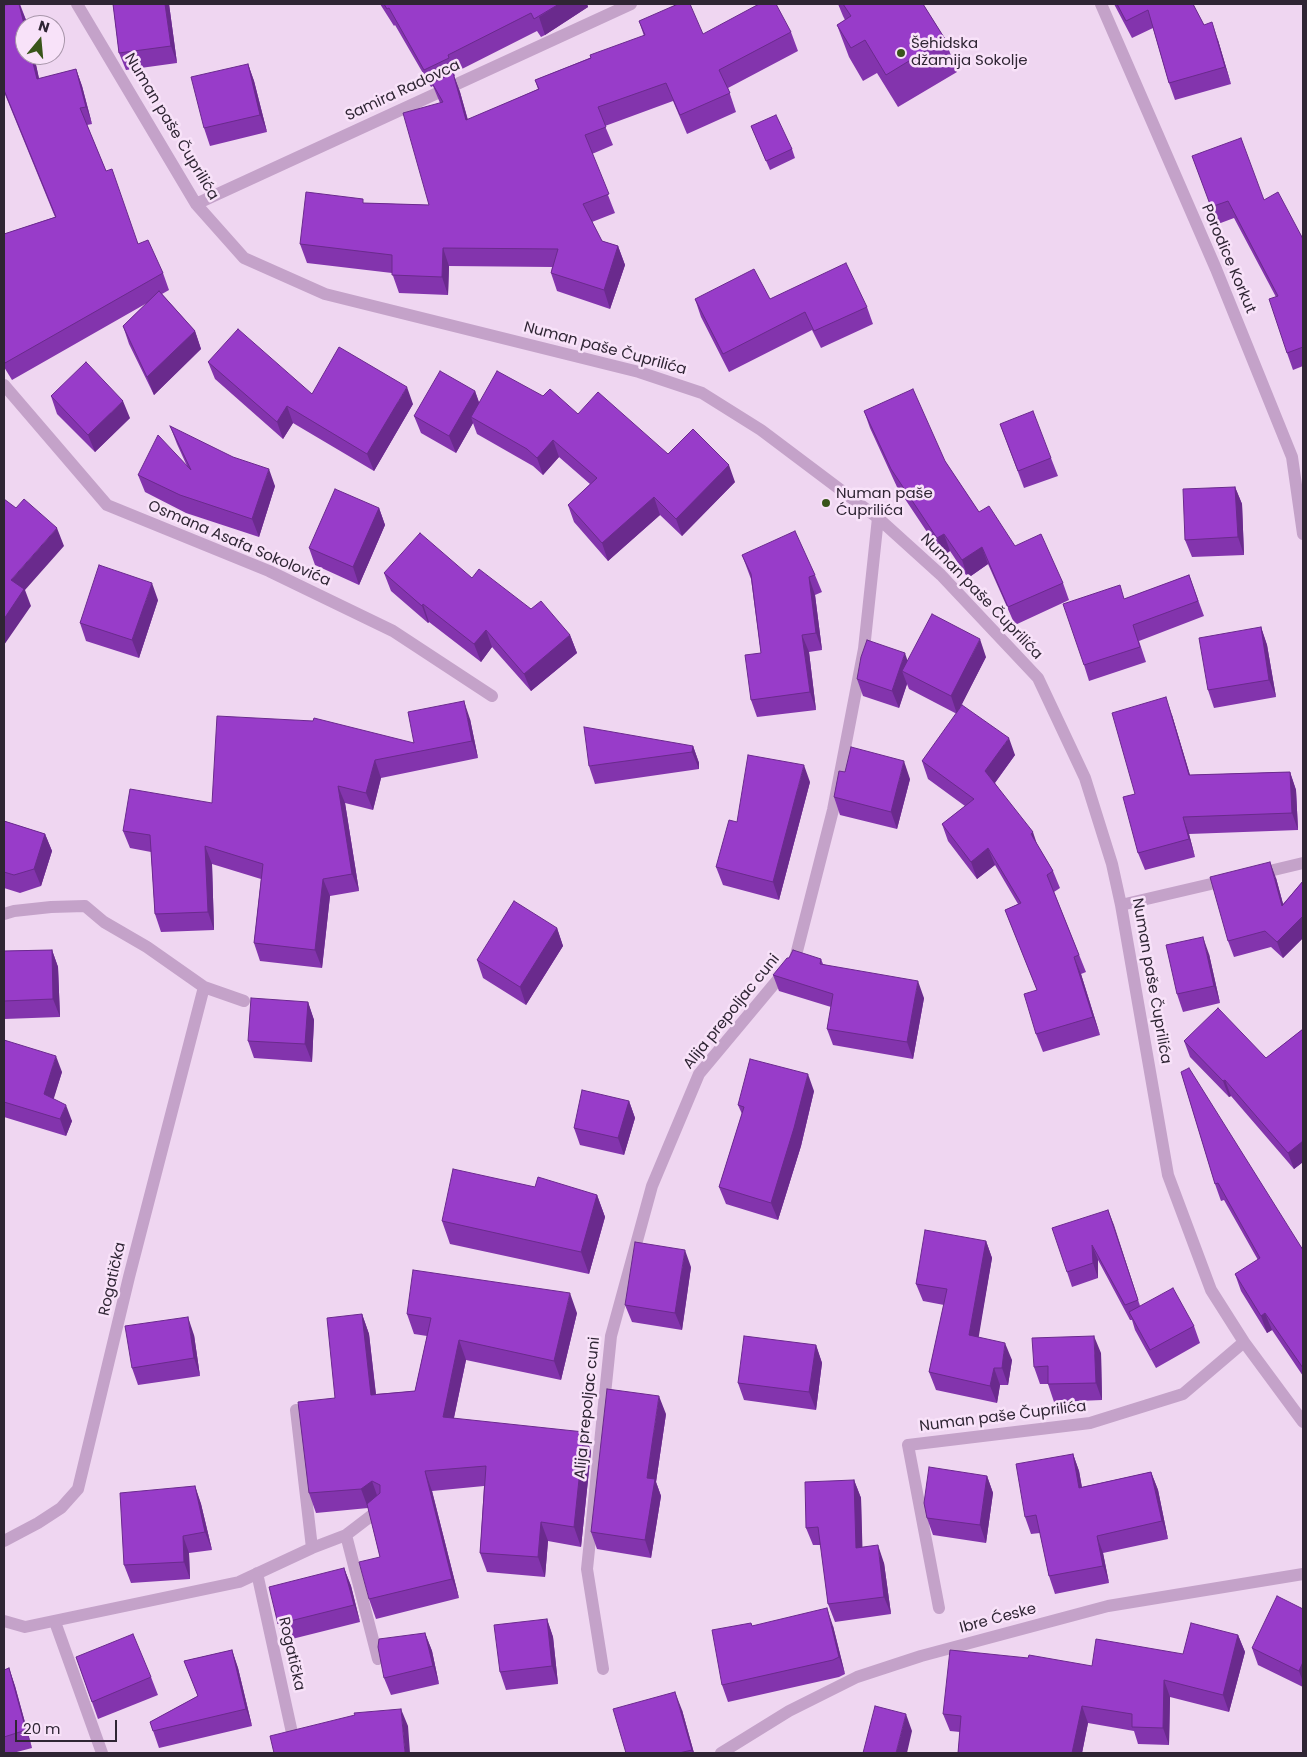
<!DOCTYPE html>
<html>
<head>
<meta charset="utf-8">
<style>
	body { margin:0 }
	#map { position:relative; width:1307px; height:1757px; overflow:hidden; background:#efd6f1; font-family:Poppins,sans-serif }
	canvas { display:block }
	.frame { position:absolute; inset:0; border:5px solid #2f2534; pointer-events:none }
	.north { position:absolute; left:15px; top:15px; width:50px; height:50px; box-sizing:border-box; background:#f8e2f9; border:1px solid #a896aa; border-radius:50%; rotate:17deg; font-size:14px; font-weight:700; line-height:20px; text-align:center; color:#2f2534 }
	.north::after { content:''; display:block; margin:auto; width:18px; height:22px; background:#39551a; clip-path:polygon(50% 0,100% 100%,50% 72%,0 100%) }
	.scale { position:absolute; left:15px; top:1720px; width:102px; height:22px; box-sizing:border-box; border:2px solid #2f2534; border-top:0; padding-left:6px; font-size:15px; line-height:18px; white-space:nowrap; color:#2f2534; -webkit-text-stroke:4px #f8e2f9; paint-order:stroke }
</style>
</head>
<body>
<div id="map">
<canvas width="1307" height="1757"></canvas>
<div class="frame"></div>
<div class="north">N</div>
<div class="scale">20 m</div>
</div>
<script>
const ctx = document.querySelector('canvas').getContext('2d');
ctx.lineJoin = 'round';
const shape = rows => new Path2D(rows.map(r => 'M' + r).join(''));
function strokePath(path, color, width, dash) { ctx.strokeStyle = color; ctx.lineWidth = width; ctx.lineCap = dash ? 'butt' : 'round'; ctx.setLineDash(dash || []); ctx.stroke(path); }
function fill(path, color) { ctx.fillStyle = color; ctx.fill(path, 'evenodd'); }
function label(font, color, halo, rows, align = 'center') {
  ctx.font = font + ' Poppins,sans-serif'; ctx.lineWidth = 5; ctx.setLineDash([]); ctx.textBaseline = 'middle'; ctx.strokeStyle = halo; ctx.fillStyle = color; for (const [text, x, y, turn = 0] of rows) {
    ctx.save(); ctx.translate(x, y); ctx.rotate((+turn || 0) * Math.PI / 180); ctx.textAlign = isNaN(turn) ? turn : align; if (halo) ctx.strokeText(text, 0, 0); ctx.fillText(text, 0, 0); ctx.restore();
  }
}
const minor = shape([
	[77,4,196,204,244,258,325,294,639,372,702,393,761,430,878,518,941,575,1038,678,1085,778,1112,864,1121,905,1168,1175,1211,1290,1244,1342,1303,1422],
	[1101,4,1216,269,1292,457,1303,534],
	[196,204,631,4],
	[4,385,107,505,269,571,393,631,492,696],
	[1257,874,1303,863],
	[1121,905,1228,880],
	[4,914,14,911,51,907,85,906,104,922,147,947,204,987,244,1001],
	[296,1410,312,1548],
	[346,1535,378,1659],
	[4,1541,38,1523,61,1508,78,1489,129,1277,204,987],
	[257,1573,294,1742],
	[939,1608,908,1445,1090,1423,1183,1394,1244,1342],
	[4,1621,25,1627,239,1582,312,1548,346,1535,380,1509],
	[55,1622,102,1753],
	[603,1669,587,1569,611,1336,652,1186,699,1074,795,959,833,810,864,649,878,518],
	[721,1753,789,1711,857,1677,921,1656,1108,1606,1303,1574]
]);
const wall = shape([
	[20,4,26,20,39,79,76,69,82,86,92,124,87,125,106,171,138,244,163,273,169,290,162,294,195,331,201,349,154,395,129,344,123,326,147,303,12,380,4,367,4,234,55,217,4,92,4,5],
	[113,4,169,4,177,63,126,70,119,53],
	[380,4,587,4,588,7,545,35,541,37,537,31,454,73,455,76,454,76,460,92,468,120,538,89,535,80,644,36,639,21,703,34,791,32,798,51,728,88,736,112,687,134,673,101,605,126,613,145,592,154,615,213,592,222,602,241,618,246,625,265,610,309,557,291,551,273,552,267,449,266,448,295,399,293,392,273,307,263,300,244,365,203,429,205,440,103,433,86,431,87,395,25,394,26],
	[838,4,923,4,945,39,957,72,898,107,877,73,863,81,849,57,837,25,845,20,843,16],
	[1114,4,1193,4,1204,25,1218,40,1231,84,1175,100,1169,83,1153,28,1132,38],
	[248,64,254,81,267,132,210,146,204,128],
	[751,126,792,149,795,158,770,170],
	[1192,156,1264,200,1303,239,1303,366,1293,370,1287,353,1276,297,1234,218,1218,224],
	[695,299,867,307,873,324,821,348,812,330,729,372,701,317],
	[208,362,312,394,413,404,374,471,293,423,283,439,215,379],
	[475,391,479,402,543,396,578,414,668,454,735,482,682,536,660,515,608,561,574,522,568,505,590,484,559,457,543,475,533,466,477,434,473,423,456,453,421,433,414,416],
	[51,396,130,418,95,452,57,414],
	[864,411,945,461,979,512,1015,546,1063,583,1069,600,1015,625,988,564,968,578,950,551,943,556,897,487,870,428],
	[1000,424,1051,458,1058,476,1024,488],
	[170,426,275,486,259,537,186,513,145,492,138,475,187,466,177,444],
	[1235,487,1242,504,1244,555,1192,557,1185,540],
	[379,508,385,525,359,585,315,565,309,548],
	[742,555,815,575,822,592,815,595,822,650,809,652,816,710,757,717,751,700,761,653,751,579],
	[384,573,472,578,531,609,570,635,577,653,531,691,492,647,481,662,429,622,428,623,391,591],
	[1189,575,1204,616,1139,641,1146,662,1089,681,1084,665,1125,599],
	[158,600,139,658,86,641,80,623],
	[1261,627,1267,645,1276,697,1214,708,1208,690],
	[986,657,958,711,1015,755,995,783,1037,844,1053,871,1060,888,1054,892,1086,972,1081,974,1100,1035,1043,1052,1036,1034,1037,990,1005,910,1018,904,995,865,977,879,948,841,942,824,965,806,928,779,922,761,957,714,909,689,907,684,899,708,863,696,857,679,908,661],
	[1172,715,1190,775,1290,772,1296,790,1298,830,1189,834,1195,857,1145,870,1138,853,1135,794],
	[470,719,478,758,381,778,373,810,345,803,359,891,330,896,322,968,260,961,254,943,261,879,212,864,214,930,161,932,155,914,151,852,130,848,123,831,212,803,414,743],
	[693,746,699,763,699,769,595,784,589,766],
	[910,779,897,829,840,815,834,797],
	[810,782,779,900,723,885,716,867,737,822],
	[4,821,45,834,52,851,41,886,20,893,4,888],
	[1276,878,1283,904,1303,881,1303,938,1283,958,1271,947,1234,957,1228,941],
	[557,928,563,946,526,1005,483,978,477,960],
	[52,950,58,967,60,1017,4,1019,4,951],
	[1209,954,1220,1003,1183,1012,1177,994],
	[821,959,823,964,924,998,913,1059,833,1045,827,1029,831,1007,779,991,773,975],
	[308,1002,314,1020,312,1062,254,1058,248,1041],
	[1303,1029,1303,1162,1294,1169,1231,1096,1229,1097,1190,1057,1184,1041,1266,1058],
	[4,1040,62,1072,53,1099,72,1121,66,1136,4,1117],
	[1181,1072,1303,1250,1303,1376,1272,1330,1267,1333,1241,1291,1235,1274,1258,1260,1224,1200,1221,1201,1215,1184],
	[814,1091,801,1146,778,1220,726,1204,719,1187,742,1114,738,1105],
	[629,1101,635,1118,624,1155,580,1145,574,1128],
	[535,1187,597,1195,605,1217,589,1274,450,1244,442,1221],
	[1108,1210,1140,1306,1194,1326,1200,1343,1156,1368,1135,1330,1132,1320,1130,1320,1098,1260,1098,1278,1072,1287,1067,1272],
	[986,1241,992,1258,978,1337,1012,1360,1008,1385,1000,1385,997,1403,936,1390,929,1372,944,1305,923,1301,916,1284],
	[691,1267,682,1330,632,1322,625,1305],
	[577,1313,561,1380,466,1360,454,1418,591,1451,581,1547,548,1541,545,1577,487,1572,480,1553,484,1486,432,1491,459,1598,376,1619,369,1599,380,1557,368,1508,316,1513,309,1493,335,1398,362,1314,369,1334,376,1394,415,1391,427,1336,414,1334,407,1314],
	[194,1335,200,1376,138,1385,132,1368],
	[816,1345,822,1363,816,1410,744,1400,738,1383],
	[1101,1353,1102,1400,1054,1402,1048,1384,1040,1384,1034,1367],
	[666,1414,656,1482,661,1496,651,1558,597,1549,591,1532],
	[1073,1454,1079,1471,1082,1487,1151,1472,1158,1490,1168,1539,1103,1553,1109,1583,1055,1594,1049,1576,1040,1533,1031,1534,1025,1517],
	[987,1476,993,1493,986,1543,933,1535,927,1518],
	[854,1480,861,1498,862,1547,884,1563,891,1614,835,1622,828,1604,821,1545,813,1545,806,1528],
	[195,1486,201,1504,212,1550,189,1553,190,1579,131,1583,124,1565],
	[344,1568,351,1586,360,1622,284,1641,278,1624],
	[1303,1609,1303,1687,1258,1665,1252,1648],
	[547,1619,553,1637,558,1684,506,1690,500,1672],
	[753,1626,833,1626,845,1674,839,1677,728,1702,722,1685],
	[425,1633,432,1651,439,1684,391,1695,384,1678],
	[1238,1635,1245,1652,1229,1712,1170,1697,1169,1745,1138,1744,1134,1731,1088,1723,1082,1753,958,1753,960,1732,950,1731,943,1714,1092,1666,1183,1654],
	[232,1650,238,1668,252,1726,159,1748,150,1722,198,1696,184,1661],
	[76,1657,151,1677,158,1695,98,1719],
	[9,1668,15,1686,32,1748,13,1753,4,1753,4,1670],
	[682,1710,694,1753,626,1753]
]);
const shadedWall = shape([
	[19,4,26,20,27,25,25,25,25,28],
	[165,4,169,4,177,63,171,46],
	[559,4,587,4,588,7,545,35,539,17],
	[1212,22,1218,40,1231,84,1225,67],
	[31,55,34,55,43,97,37,79],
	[248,64,254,81,267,132,260,115],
	[76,69,82,86,92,124,86,107],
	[453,73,460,92,473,139,466,120],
	[618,246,625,265,610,309,604,290],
	[443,248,449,266,448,295,442,277],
	[195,331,201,349,154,395,147,377],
	[407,387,413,404,374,471,367,454],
	[475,391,481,409,471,417,473,423,456,453,449,436],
	[123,401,130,418,95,452,88,435],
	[287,406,293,423,283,439,277,422],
	[553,440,559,457,543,475,537,458],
	[729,465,735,482,682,536,676,519],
	[269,469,275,486,259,537,252,519],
	[1235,487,1242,504,1244,555,1238,537],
	[654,497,660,515,608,561,602,543],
	[379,508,385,525,359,585,353,567],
	[57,528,64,546,25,590,31,606,4,645,4,619,11,580],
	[944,534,950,551,943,556,937,538],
	[982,547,988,564,968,578,962,560],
	[809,577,815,595,822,650,816,633],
	[152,583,158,600,139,658,132,640],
	[423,604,429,622,428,623,422,606],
	[1261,627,1267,645,1276,697,1269,680],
	[486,630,492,647,481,662,474,644],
	[570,635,577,653,531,691,524,674],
	[802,635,809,652,816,710,810,692],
	[980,639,986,657,957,714,951,696],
	[905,653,911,671,902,671,907,684,899,708,892,691],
	[1166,697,1172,715,1195,792,1189,775],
	[464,701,470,719,478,758,472,741],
	[1009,738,1015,755,991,788,985,771],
	[693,746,699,763,699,769,692,752],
	[375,760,381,778,373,810,366,793],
	[904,761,910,779,897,829,891,812],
	[804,765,810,782,779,900,773,882],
	[1290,772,1296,790,1298,830,1292,813],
	[338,786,345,803,359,891,352,874],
	[1183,817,1189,834,1195,857,1189,839],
	[1033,832,1039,850,1031,834],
	[45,834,52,851,41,886,34,869],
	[205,846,212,864,214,930,208,912],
	[988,848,995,865,977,879,971,862],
	[1270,862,1276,878,1288,922,1282,906],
	[323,879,330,896,322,968,315,950],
	[1303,916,1303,938,1283,958,1277,942],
	[557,928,563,946,526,1005,520,987],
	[1203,937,1209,954,1220,1003,1214,986],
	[52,950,58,967,60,1017,53,999],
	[1074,957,1081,974,1100,1035,1093,1017],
	[918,981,924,998,913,1059,907,1042],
	[308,1002,314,1020,312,1062,305,1044],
	[56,1056,62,1072,50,1111,44,1094],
	[808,1074,814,1091,801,1146,778,1220,771,1203],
	[1225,1080,1231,1096,1229,1097,1223,1081],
	[629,1101,635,1118,624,1155,618,1138],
	[66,1105,72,1121,66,1136,60,1119],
	[1303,1141,1303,1162,1294,1169,1288,1153],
	[597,1195,605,1217,589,1274,581,1252],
	[1108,1210,1114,1225,1143,1315],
	[986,1241,992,1258,976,1353,969,1335],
	[1092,1245,1098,1260,1098,1278,1093,1263],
	[685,1250,691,1267,682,1330,675,1313],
	[570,1293,577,1313,561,1380,554,1361],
	[1265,1313,1272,1330,1267,1333,1261,1316],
	[362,1314,369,1334,378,1414,371,1395],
	[188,1317,194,1335,200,1376,194,1358],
	[1094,1336,1101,1353,1102,1400,1096,1383],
	[459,1340,466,1360,450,1436,443,1417],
	[1005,1343,1012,1360,1008,1385,1002,1368],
	[816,1345,822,1363,816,1410,809,1392],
	[994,1368,1000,1385,997,1403,990,1386],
	[659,1396,666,1414,656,1482,661,1496,651,1558,645,1540,647,1478],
	[584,1432,591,1451,581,1547,574,1527],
	[1073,1454,1079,1471,1085,1506,1079,1488],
	[425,1471,432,1491,459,1598,452,1579],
	[1151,1472,1158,1490,1168,1539,1162,1521],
	[987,1476,993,1493,986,1543,980,1525],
	[854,1480,861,1498,863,1566,856,1548],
	[372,1481,379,1501,368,1508,361,1489],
	[195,1486,201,1504,212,1550,205,1532],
	[541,1522,548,1541,545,1577,538,1557],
	[183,1536,189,1553,190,1579,184,1562],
	[1097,1536,1103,1553,1109,1583,1103,1566],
	[878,1545,884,1563,891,1614,884,1597],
	[344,1568,351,1586,360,1622,354,1605],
	[827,1608,833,1626,845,1674,839,1657],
	[547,1619,553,1637,558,1684,552,1666],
	[425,1633,432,1651,439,1684,433,1666],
	[1238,1635,1245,1652,1229,1712,1223,1695],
	[232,1650,238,1668,252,1726,246,1709],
	[1303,1662,1303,1682,1299,1671],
	[9,1668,15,1686,32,1748,26,1730],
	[1164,1680,1170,1697,1169,1745,1163,1728],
	[675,1692,682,1710,694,1753,693,1753,692,1750],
	[1082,1706,1088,1723,1082,1753,1072,1753],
	[401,1709,408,1726,410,1753,405,1753],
	[906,1714,912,1731,907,1753,896,1753]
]);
const building = shape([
	[14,4,19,4,25,28,25,55,31,55,37,79,76,69,86,107,80,108,106,171,112,169,138,244,148,240,163,273,5,363,4,360,4,234,56,217,4,90,4,5,14,4],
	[113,4,165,4,171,46,119,53,113,4],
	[384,4,559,4,534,19,531,13,448,55,449,58,424,70,389,8,387,9,384,4],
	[678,4,690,4,703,34,759,4,776,4,791,32,719,70,730,93,680,115,666,83,598,107,606,127,585,135,609,194,583,204,602,241,618,246,604,290,551,273,558,249,443,248,442,277,392,275,392,255,300,244,306,192,363,199,363,203,429,205,403,113,443,102,432,83,453,73,466,120,539,89,535,80,591,58,590,55,645,35,639,21,678,4],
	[843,4,923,4,945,39,886,75,865,40,851,48,837,25,851,16,843,4],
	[1117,4,1193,4,1204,25,1212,22,1225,67,1169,83,1148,10,1126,21,1117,4],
	[248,64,260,115,204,128,191,77,248,64],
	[776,115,792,149,766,161,751,126,776,115],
	[1241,138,1264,200,1278,192,1303,239,1303,347,1287,353,1269,299,1278,296,1228,201,1211,207,1192,156,1241,138],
	[846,263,867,307,814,331,805,312,723,354,695,299,754,269,770,299,846,263],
	[159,291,195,331,147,377,123,326,159,291],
	[238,329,312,394,339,347,407,387,367,454,287,406,277,422,208,362,238,329],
	[86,362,123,401,88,435,51,396,86,362],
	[440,371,475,391,449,436,414,416,440,371],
	[497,371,543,396,550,389,578,414,598,392,668,454,693,429,729,465,676,519,654,497,602,543,568,505,597,478,553,440,537,458,527,449,471,417,497,371],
	[913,389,945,461,979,512,989,506,1015,546,1041,534,1063,583,1008,607,982,547,962,560,944,534,937,538,891,469,864,411,913,389],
	[1033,411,1051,458,1018,471,1000,424,1033,411],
	[170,426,233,457,269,469,252,519,180,495,138,475,158,435,191,470,170,426],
	[1235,487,1238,537,1185,540,1183,489,1235,487],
	[335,489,379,508,353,567,309,548,335,489],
	[4,499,16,508,24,499,57,528,11,580,24,589,4,619,4,499],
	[795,531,815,575,809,577,816,633,802,635,810,692,751,700,745,655,761,653,751,574,742,555,795,531],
	[420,533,472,578,479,569,531,609,541,601,570,635,524,674,486,630,474,644,423,604,422,606,384,573,420,533],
	[99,565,152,583,132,640,80,623,99,565],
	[1189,575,1198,601,1133,625,1140,647,1084,665,1063,604,1120,585,1124,599,1189,575],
	[932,614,980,639,951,696,902,671,932,614],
	[1261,627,1269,680,1208,690,1199,638,1261,627],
	[867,640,905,653,892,691,857,679,861,657,867,640],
	[1166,697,1189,775,1290,772,1292,813,1183,817,1189,839,1138,853,1123,797,1135,794,1112,713,1166,697],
	[464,701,472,741,375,760,366,793,338,786,352,874,323,879,315,950,254,943,263,864,205,846,208,912,155,914,150,835,123,831,130,789,212,803,217,716,313,721,314,718,414,743,408,712,464,701],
	[962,705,1009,738,985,771,1033,832,1031,834,1053,871,1047,875,1079,955,1074,957,1093,1017,1036,1034,1024,994,1037,990,1005,910,1021,903,988,848,971,862,942,824,974,799,922,761,962,705],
	[584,727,693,746,692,752,589,766,584,727],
	[851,747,904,761,891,812,834,797,839,771,845,772,851,747],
	[748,755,804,765,773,882,716,867,729,820,737,822,748,755],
	[4,821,45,834,34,869,14,875,4,872,4,821],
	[1270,862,1282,906,1303,881,1303,916,1277,942,1265,931,1228,941,1210,877,1270,862],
	[514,901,557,928,520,987,477,960,514,901],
	[1203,937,1214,986,1177,994,1166,945,1203,937],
	[52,950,53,999,4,1001,4,951,52,950],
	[793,950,821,959,820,964,918,981,907,1042,827,1029,833,994,773,975,787,958,789,958,793,950],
	[251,998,308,1002,305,1044,248,1041,251,998],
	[1218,1008,1266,1058,1303,1029,1303,1141,1288,1153,1225,1080,1223,1081,1184,1041,1218,1008],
	[4,1040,56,1056,44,1094,66,1105,60,1119,4,1102,4,1040],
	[750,1059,808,1074,794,1128,771,1203,719,1187,744,1107,738,1105,750,1059],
	[1189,1068,1303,1250,1303,1368,1265,1313,1261,1316,1235,1274,1260,1258,1218,1183,1215,1184,1181,1072,1189,1068],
	[582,1090,629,1101,618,1138,574,1128,582,1090],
	[453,1169,535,1187,538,1177,597,1195,581,1252,442,1221,453,1169],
	[1108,1210,1138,1300,1125,1305,1092,1245,1093,1263,1067,1272,1052,1228,1108,1210],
	[925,1230,986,1241,969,1335,1005,1343,1002,1368,994,1368,990,1386,929,1372,947,1289,916,1284,925,1230],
	[635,1242,685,1250,675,1313,625,1305,635,1242],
	[413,1270,570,1293,554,1361,459,1340,443,1417,584,1432,574,1527,541,1522,538,1557,480,1553,486,1466,425,1471,452,1579,369,1599,359,1562,380,1557,367,1504,380,1493,380,1485,372,1481,361,1489,309,1493,298,1402,335,1398,327,1318,362,1314,371,1395,415,1391,431,1318,407,1314,413,1270],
	[1173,1288,1194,1326,1150,1350,1129,1312,1173,1288],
	[188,1317,194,1358,132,1368,125,1326,188,1317],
	[744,1336,816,1345,809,1392,738,1383,744,1336],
	[1094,1336,1096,1383,1048,1384,1048,1366,1034,1367,1032,1338,1094,1336],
	[607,1389,659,1396,647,1478,655,1479,645,1540,591,1532,607,1389],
	[1073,1454,1079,1488,1151,1472,1162,1521,1097,1536,1103,1566,1049,1576,1036,1515,1025,1517,1016,1464,1073,1454],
	[929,1467,987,1476,980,1525,927,1518,924,1503,929,1467],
	[854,1480,856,1548,878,1545,884,1597,828,1604,818,1527,806,1528,805,1482,854,1480],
	[195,1486,205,1532,183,1536,184,1562,124,1565,120,1493,195,1486],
	[344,1568,354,1605,278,1624,269,1587,344,1568],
	[1277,1596,1303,1609,1303,1662,1299,1671,1252,1648,1277,1596],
	[827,1608,839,1657,833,1660,722,1685,712,1630,751,1623,752,1626,827,1608],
	[547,1619,552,1666,500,1672,494,1625,547,1619],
	[1191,1623,1238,1635,1223,1695,1164,1680,1163,1728,1132,1727,1132,1714,1082,1706,1072,1753,958,1753,961,1716,943,1714,950,1650,1028,1658,1029,1655,1092,1666,1096,1639,1183,1654,1191,1623],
	[425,1633,433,1666,384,1678,378,1647,379,1639,425,1633],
	[133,1634,151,1677,92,1702,76,1657,133,1634],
	[232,1650,246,1709,153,1731,150,1722,198,1696,184,1661,232,1650],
	[9,1668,26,1730,4,1737,4,1670,9,1668],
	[675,1692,692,1750,679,1753,626,1753,613,1709,675,1692],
	[875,1706,906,1714,896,1753,863,1753,875,1706],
	[401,1709,405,1753,274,1753,270,1736,355,1715,354,1713,401,1709]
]);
const markers = [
	[901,53,5,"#39551a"],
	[826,503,5,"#39551a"]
];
const poiNames = [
	["Šehidska",911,44],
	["džamija Sokolje",911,61],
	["Numan paše",836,494],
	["Ćuprilića",836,511]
];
const streetNames = [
	["Samira Radovca",403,91,-25],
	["Numan paše Čuprilića",171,127,59],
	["Porodice Korkut",1228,259,67],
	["Numan paše Čuprilića",605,349,15],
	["Osmana Asafa Sokolovića",239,544,23],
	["Numan paše Čuprilića",981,597,46],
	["Numan paše Čuprilića",1151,981,80],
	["Alija prepoljac cuni",732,1012,-51],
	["Rogatička",113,1279,-77],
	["Alija prepoljac cuni",588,1408,-84],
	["Numan paše Čuprilića",1003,1417,-7],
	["Ibre Ćeske",998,1619,-15],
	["Rogatička",291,1654,77]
];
strokePath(minor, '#c4a2c9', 12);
fill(wall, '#8334ad');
fill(shadedWall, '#6a2a8d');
fill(building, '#983cc9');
strokePath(building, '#6a2a8d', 1);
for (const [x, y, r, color] of markers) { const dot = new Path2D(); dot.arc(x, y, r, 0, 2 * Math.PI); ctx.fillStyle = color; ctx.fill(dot); strokePath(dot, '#f8e2f9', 2); }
label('15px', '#2f2534', '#f8e2f9', poiNames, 'left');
label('15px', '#2f2534', '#f8e2f9', streetNames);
</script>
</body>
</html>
